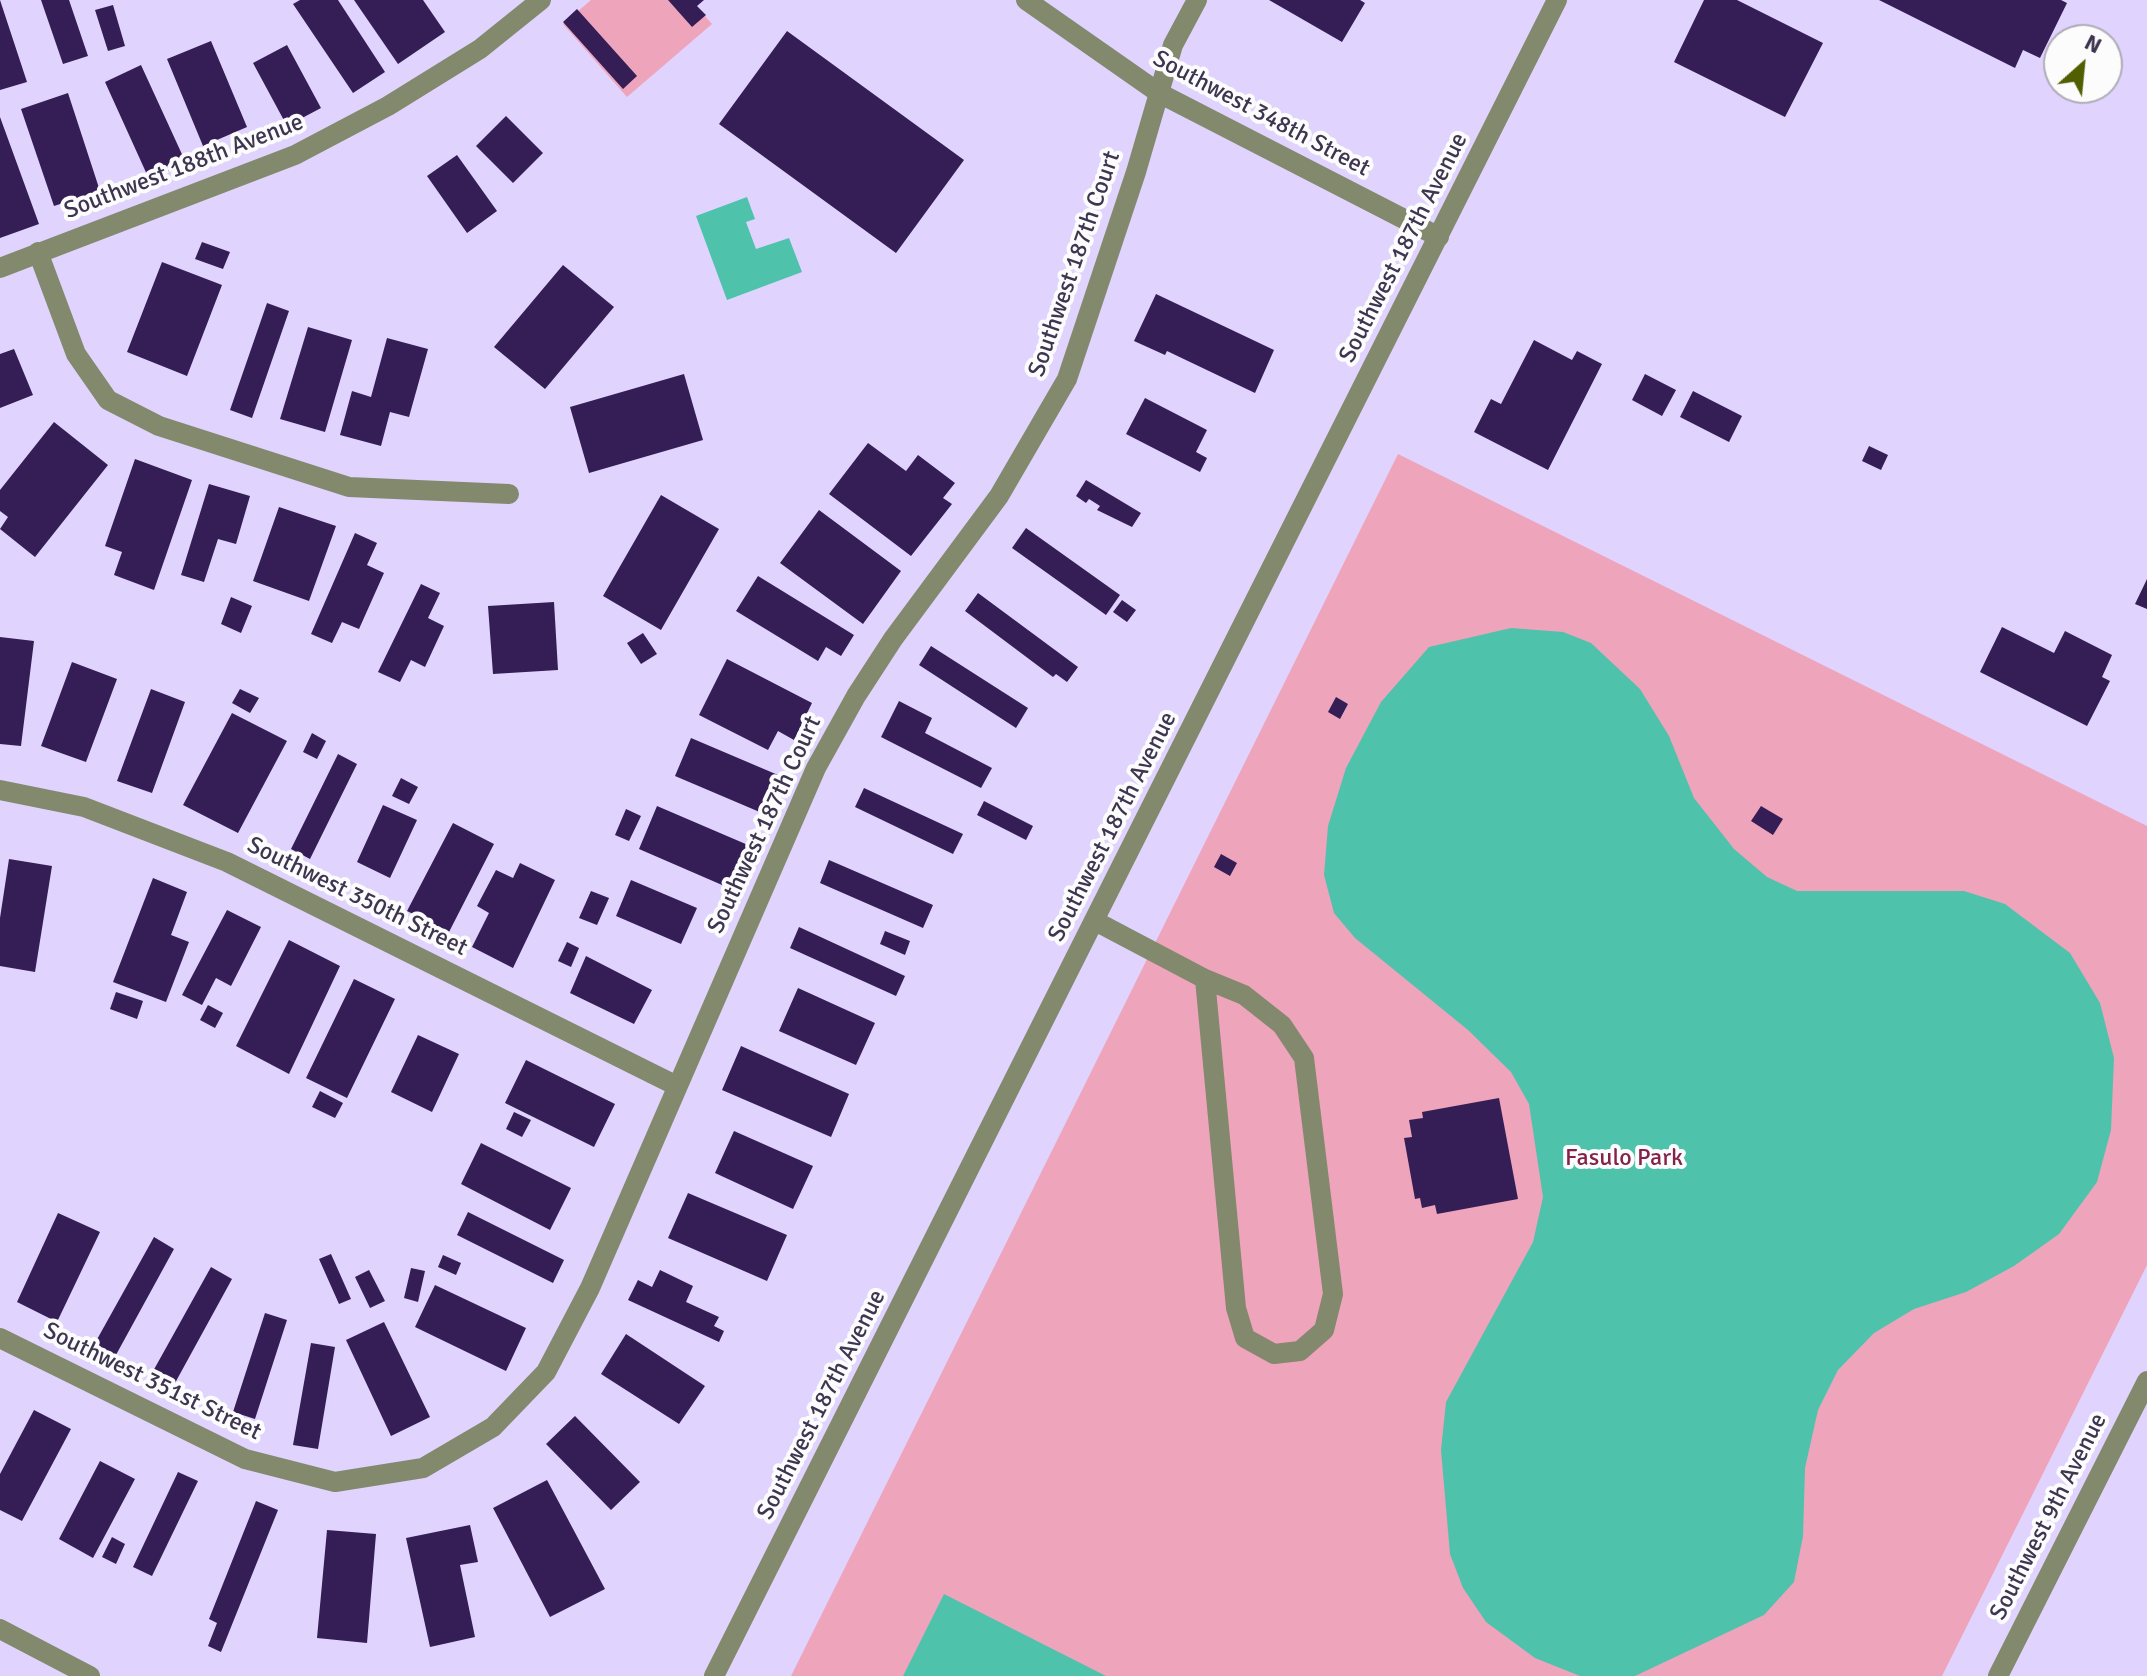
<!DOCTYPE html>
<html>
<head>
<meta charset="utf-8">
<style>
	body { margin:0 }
	#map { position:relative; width:2147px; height:1676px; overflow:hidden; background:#e0d3fd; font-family:Signika,sans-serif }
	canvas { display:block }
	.north { position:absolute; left:2043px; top:24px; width:80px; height:80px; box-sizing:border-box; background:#fcfcfc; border:2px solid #b0acb7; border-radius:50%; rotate:27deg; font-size:22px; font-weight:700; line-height:32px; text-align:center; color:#3e3550 }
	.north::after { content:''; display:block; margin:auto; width:28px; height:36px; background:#515f00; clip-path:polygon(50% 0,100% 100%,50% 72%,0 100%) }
</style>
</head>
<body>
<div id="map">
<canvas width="2147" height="1676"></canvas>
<div class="north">N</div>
</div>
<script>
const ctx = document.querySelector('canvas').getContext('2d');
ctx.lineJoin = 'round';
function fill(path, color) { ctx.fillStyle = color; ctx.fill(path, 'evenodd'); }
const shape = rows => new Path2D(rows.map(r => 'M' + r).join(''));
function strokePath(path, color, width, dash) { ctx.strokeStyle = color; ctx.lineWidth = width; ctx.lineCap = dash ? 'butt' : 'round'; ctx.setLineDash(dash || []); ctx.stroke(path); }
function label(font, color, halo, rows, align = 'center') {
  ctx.font = font + ' Signika,sans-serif'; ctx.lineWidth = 8; ctx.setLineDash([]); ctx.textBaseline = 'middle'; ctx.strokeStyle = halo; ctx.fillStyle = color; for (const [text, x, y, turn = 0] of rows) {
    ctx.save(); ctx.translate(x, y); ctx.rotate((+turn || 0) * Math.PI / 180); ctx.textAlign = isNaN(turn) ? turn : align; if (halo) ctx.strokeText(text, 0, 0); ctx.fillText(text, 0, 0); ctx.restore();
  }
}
const green = shape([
	[591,0,691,0,712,24,627,97,563,24],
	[1398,454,2147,826,2147,1265,1942,1676,791,1676]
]);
const water = shape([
	[747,197,755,219,746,222,756,249,789,238,802,272,727,300,696,216],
	[1511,628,1563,632,1591,643,1640,689,1669,736,1694,798,1734,849,1767,877,1797,891,1964,891,2005,904,2070,953,2100,1003,2114,1058,2111,1130,2097,1182,2059,1234,2014,1266,1966,1292,1914,1309,1874,1333,1838,1370,1818,1410,1805,1468,1803,1536,1794,1582,1764,1615,1635,1676,1580,1676,1535,1658,1486,1622,1463,1588,1450,1554,1441,1450,1446,1402,1533,1242,1543,1197,1529,1104,1511,1072,1468,1030,1355,938,1334,913,1324,875,1328,826,1346,768,1381,702,1429,647],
	[944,1594,1106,1676,903,1676]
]);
const building = shape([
	[0,0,27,82,0,90],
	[41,0,69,0,88,56,63,64],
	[300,0,338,0,385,72,353,93,293,4],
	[354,0,423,0,445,32,398,64],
	[668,0,704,0,697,6,706,15,692,27],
	[1269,0,1360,0,1365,3,1342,42],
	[1704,0,1737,0,1823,43,1785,117,1674,62],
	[1879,0,2061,0,2067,3,2040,58,2023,50,2015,68],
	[113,5,125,46,108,51,95,10],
	[577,9,637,76,623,89,563,22],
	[787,31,964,160,896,253,719,124],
	[211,41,247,127,203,146,167,59],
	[287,45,321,108,287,126,253,63],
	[141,65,186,163,149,179,105,82],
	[68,93,100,191,54,206,21,109],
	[506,116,543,153,513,183,476,146],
	[0,117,39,224,0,238],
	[457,155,497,211,467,233,427,176],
	[202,242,230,252,223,269,195,259],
	[162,262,222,285,187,376,127,352],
	[563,265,614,307,545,389,494,347],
	[1156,294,1274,350,1255,393,1167,351,1165,355,1134,341],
	[267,303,289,311,252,418,230,410],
	[308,327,352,340,325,432,280,419],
	[387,338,428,349,409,417,390,412,381,446,340,435,352,391,371,397],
	[1534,340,1572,360,1577,351,1602,364,1548,470,1474,432,1491,399,1501,404],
	[14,349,33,395,0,408,0,354],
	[684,374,703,440,589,473,570,407],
	[1645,374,1676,390,1662,416,1632,400],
	[1693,391,1742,416,1729,442,1680,417],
	[1145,398,1207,430,1196,452,1207,458,1200,472,1126,434],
	[54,422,108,465,35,557,0,529,8,517,0,511,0,490],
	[868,443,906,471,918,455,955,483,943,498,952,504,911,556,829,494],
	[1869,446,1888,455,1881,470,1862,461],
	[135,459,192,480,154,590,114,575,122,552,105,546],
	[1086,480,1141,513,1132,527,1097,510,1100,506,1089,499,1086,503,1076,496],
	[209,484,250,496,236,544,218,539,204,582,181,575],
	[661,495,719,529,661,630,603,596],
	[279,507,336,526,309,601,253,581],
	[819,510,901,571,863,624,780,563],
	[1026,528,1120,595,1106,615,1012,548],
	[355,533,377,543,367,565,384,573,359,629,342,622,332,643,311,634],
	[758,576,854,635,841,656,826,647,818,661,736,611],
	[2147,579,2147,609,2135,604],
	[421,584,440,593,428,618,444,626,425,667,411,660,400,682,378,672],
	[978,593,1078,667,1067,682,1056,674,1053,677,965,611],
	[231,597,252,606,241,633,221,624],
	[1122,600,1136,610,1127,622,1113,612],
	[554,602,558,670,493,674,488,606],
	[2002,627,2054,653,2065,631,2112,655,2102,677,2110,681,2087,726,1980,672],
	[643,633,657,654,641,664,627,643],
	[0,637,34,641,21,746,0,744],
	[931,646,1028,708,1016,728,919,665],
	[727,659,812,703,794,740,778,731,768,750,699,715],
	[72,662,117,679,86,762,41,746],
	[151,689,185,702,152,793,117,781],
	[240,689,259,698,250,713,232,703],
	[1336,697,1348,704,1340,719,1328,712],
	[899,701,932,718,925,733,992,768,981,788,881,737],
	[232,713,287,741,238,833,183,805],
	[312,733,326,741,317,759,303,752],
	[691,738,778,775,762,813,675,776],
	[338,754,357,764,310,859,291,849],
	[401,778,418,787,409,804,392,796],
	[864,788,963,834,953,854,855,807],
	[984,801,1033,826,1026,840,977,815],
	[383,805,417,820,390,878,357,862],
	[657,806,748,845,729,888,639,849],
	[1761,806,1783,819,1773,835,1751,821],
	[626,809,641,816,629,841,615,835],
	[453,823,494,844,449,932,407,911],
	[1221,854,1237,863,1230,876,1214,867],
	[9,859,52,866,35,972,0,966,0,918],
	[829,860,933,905,923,928,820,883],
	[520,863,555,880,513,968,472,947,489,913,477,906,496,870,513,878],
	[153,878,187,892,171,935,189,942,166,1002,113,982],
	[631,880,697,908,681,944,616,916],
	[591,891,609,898,597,925,579,918],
	[227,910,261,927,231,986,216,978,202,1005,182,995],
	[799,927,905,976,896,996,790,948],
	[885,931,910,941,905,955,880,944],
	[289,940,340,966,289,1074,236,1046],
	[567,942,579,948,571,967,558,961],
	[586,956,652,990,634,1024,570,993],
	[354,979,395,999,347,1098,306,1078],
	[798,988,875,1023,856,1065,779,1031],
	[116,992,143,1001,137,1019,110,1009],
	[208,1005,223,1013,215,1028,200,1020],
	[418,1035,459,1054,432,1112,391,1092],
	[741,1046,849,1094,831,1137,722,1090],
	[526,1060,615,1104,594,1147,505,1103],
	[320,1091,343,1103,335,1118,312,1107],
	[1499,1098,1518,1199,1437,1214,1435,1205,1422,1208,1420,1198,1415,1199,1404,1138,1412,1137,1409,1120,1423,1118,1422,1112],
	[514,1112,531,1120,522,1137,506,1129],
	[734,1131,813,1166,793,1209,715,1173],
	[481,1143,571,1188,550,1230,461,1184],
	[688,1193,787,1235,767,1281,668,1238],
	[468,1212,564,1260,553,1283,457,1235],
	[58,1213,100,1232,57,1322,17,1302],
	[154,1237,174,1249,111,1364,90,1352],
	[331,1254,351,1299,339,1304,319,1259],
	[443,1255,461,1263,456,1275,438,1267],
	[211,1267,232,1279,169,1394,147,1382],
	[411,1268,425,1271,418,1302,404,1298],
	[369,1270,385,1301,370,1308,355,1277],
	[660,1270,693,1286,686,1302,719,1317,714,1326,724,1331,719,1342,628,1300,638,1280,652,1287],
	[435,1285,526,1328,506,1371,415,1327],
	[265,1313,287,1320,255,1419,233,1412],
	[384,1322,430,1417,391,1436,346,1340],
	[626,1334,705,1386,679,1424,601,1374],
	[311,1343,335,1347,318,1449,293,1445],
	[34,1410,71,1429,22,1521,0,1510,0,1474],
	[575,1416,640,1482,611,1510,546,1444],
	[100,1461,135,1479,93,1558,59,1539],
	[178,1472,198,1481,152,1576,133,1567],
	[547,1480,605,1589,550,1617,493,1508],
	[256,1501,278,1510,221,1652,208,1646,217,1623,209,1619],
	[470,1525,478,1562,460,1565,475,1637,430,1647,406,1538],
	[327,1530,376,1534,367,1643,317,1638],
	[112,1537,125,1544,116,1564,102,1557]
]);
const minor = shape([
	[1026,0,1159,93,1439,237],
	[38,252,76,354,108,400,159,426,349,487,509,494],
	[0,268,295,155,388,106,480,49,541,0],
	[0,790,84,807,227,862,677,1086],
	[1095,921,1205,979,1236,1308,1245,1338,1274,1354,1300,1351,1324,1330,1333,1294,1304,1058,1282,1025,1244,995,1205,979],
	[0,1338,245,1459,335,1482,423,1468,493,1427,546,1372,590,1288,816,768,856,696,893,639,999,496,1067,379,1136,172,1173,45,1197,0],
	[0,1629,90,1676],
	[714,1676,1557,0],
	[1998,1676,2147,1381]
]);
const streetNames = [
	["Southwest 348th Street",1261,114,28],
	["Southwest 188th Avenue",184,167,-21],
	["Southwest 187th Avenue",1404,248,-63],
	["Southwest 187th Court",1075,264,-71],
	["Southwest 187th Court",765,825,-65],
	["Southwest 187th Avenue",1113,827,-63],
	["Southwest 350th Street",357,897,26],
	["Southwest 351st Street",152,1382,26],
	["Southwest 187th Avenue",822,1405,-63],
	["Southwest 9th Avenue",2049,1517,-63]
];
const parkNames = [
	["Fasulo Park",1624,1159]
];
fill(green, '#eea4bb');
fill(water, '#4fc2ac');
fill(building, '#341e55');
strokePath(minor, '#82896c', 20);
label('24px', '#3e3550', '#fcfcfc', streetNames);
label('24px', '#85224c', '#fcfcfc', parkNames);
</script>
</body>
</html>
